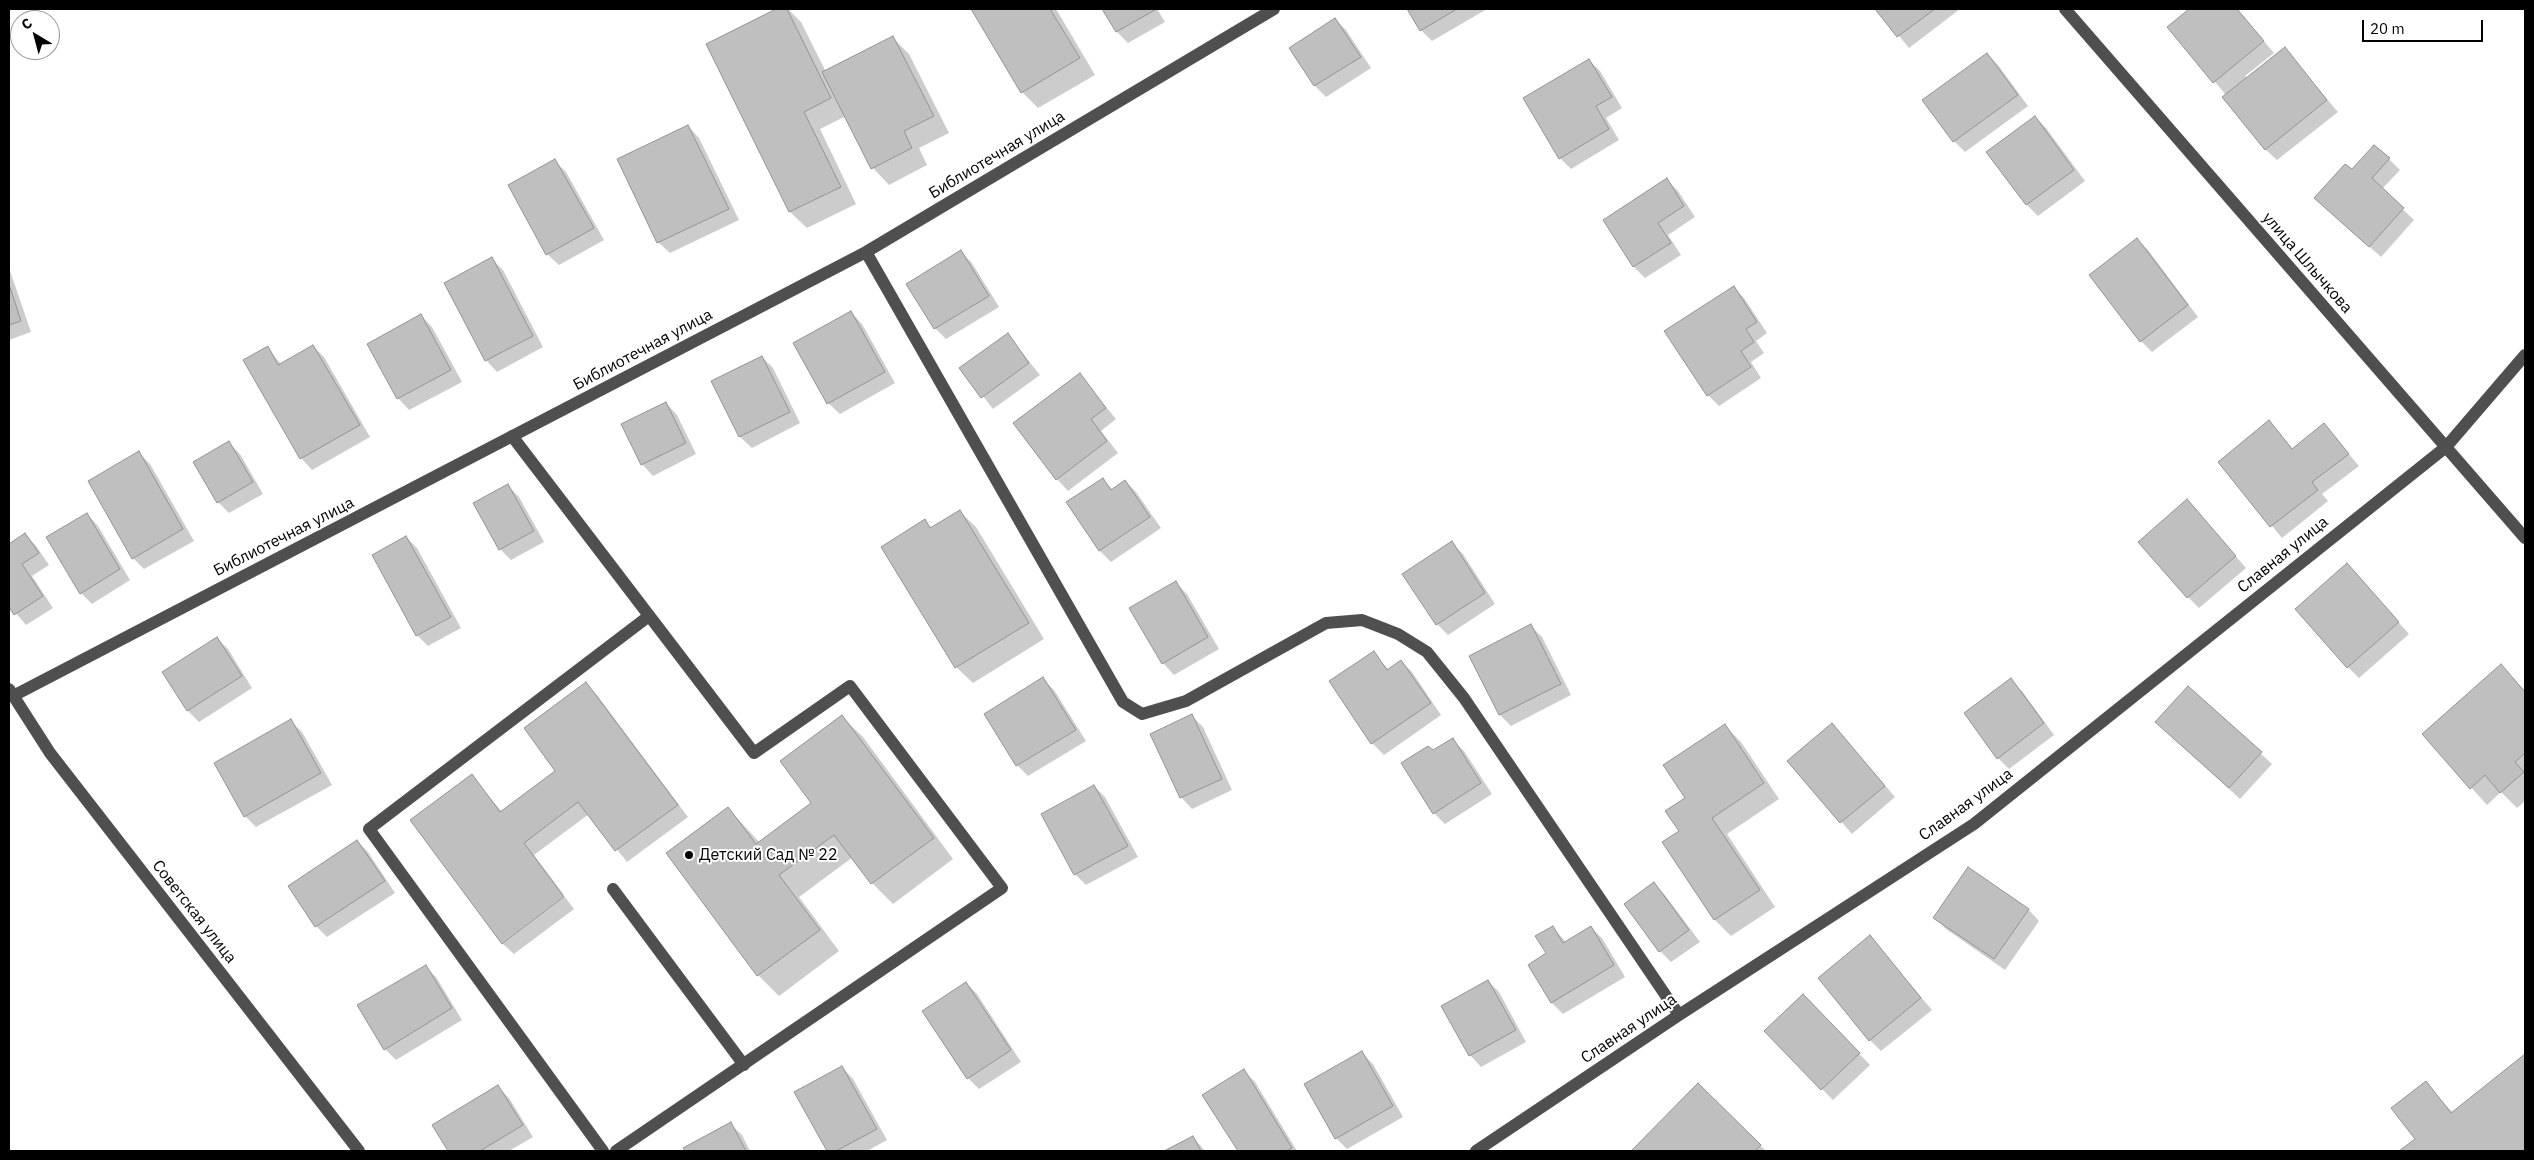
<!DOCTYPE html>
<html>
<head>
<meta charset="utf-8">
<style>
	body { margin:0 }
	#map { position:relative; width:2534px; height:1160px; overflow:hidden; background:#fff; font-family:"IBM Plex Sans",sans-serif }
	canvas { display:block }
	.frame { position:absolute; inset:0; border:10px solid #000; pointer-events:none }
	.north { position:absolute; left:10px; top:10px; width:50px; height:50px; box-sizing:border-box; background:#fff; border:1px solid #999; border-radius:50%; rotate:323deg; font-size:14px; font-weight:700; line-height:20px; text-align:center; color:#000 }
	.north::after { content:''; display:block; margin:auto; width:18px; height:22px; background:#000; clip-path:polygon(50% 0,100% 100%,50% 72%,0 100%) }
	.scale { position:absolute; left:2362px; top:20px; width:121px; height:22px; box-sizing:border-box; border:2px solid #000; border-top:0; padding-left:6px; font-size:15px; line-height:18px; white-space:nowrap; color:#000; -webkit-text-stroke:4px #fff; paint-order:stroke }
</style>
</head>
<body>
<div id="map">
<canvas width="2534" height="1160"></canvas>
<div class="frame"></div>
<div class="north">С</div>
<div class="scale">20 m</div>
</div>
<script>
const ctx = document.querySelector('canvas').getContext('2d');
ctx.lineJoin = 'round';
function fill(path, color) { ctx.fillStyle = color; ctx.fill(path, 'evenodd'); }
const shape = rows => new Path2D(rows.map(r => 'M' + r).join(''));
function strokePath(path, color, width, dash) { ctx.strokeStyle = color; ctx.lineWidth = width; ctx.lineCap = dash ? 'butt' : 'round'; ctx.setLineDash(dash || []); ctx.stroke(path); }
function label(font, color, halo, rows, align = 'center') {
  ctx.font = font + ' "IBM Plex Sans",sans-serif'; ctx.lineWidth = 4; ctx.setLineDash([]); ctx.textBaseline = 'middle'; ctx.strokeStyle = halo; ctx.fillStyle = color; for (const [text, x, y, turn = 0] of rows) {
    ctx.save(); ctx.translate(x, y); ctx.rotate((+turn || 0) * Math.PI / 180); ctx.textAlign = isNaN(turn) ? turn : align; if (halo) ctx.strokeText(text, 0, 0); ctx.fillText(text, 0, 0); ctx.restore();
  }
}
const shadow = shape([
	[779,9,788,9,801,22,826,72,893,38,909,54,949,133,919,148,927,165,889,185,873,168,846,116,820,129,856,204,807,228,790,212,708,44],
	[972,9,1056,9,1095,75,1038,108,1022,92],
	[1103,9,1157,9,1165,22,1128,43,1117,32],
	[1408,9,1487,9,1432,41,1421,30],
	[1877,9,1960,9,1909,48],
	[2191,9,2237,9,2274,53,2245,76,2247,78,2284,49,2338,112,2277,160,2265,149,2226,95,2169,27],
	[1335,19,1346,30,1371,68,1326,97,1315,86,1291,48],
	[1987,54,1998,65,2028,106,1965,152,1954,141],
	[1589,60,1600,71,1622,108,1606,118,1619,140,1571,169,1560,158],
	[2035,117,2046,128,2085,181,2038,216,2027,205,1987,152],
	[688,126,699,138,739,220,670,253,658,242,619,159],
	[2389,159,2400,170,2382,189,2414,220,2381,257,2327,209,2352,171],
	[555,161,566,172,604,240,559,265,547,254],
	[1667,180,1678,191,1695,217,1668,235,1681,255,1645,278,1634,267,1604,220],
	[2137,239,2148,250,2198,317,2152,352,2141,341,2091,275],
	[961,252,972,263,999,307,946,339,935,328],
	[492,259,503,270,543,347,497,372,486,360],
	[9,268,31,332,9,340],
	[1733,287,1744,298,1767,333,1756,341,1764,353,1751,362,1761,378,1719,406,1708,395],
	[851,312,862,324,895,383,840,414,828,403,795,344],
	[421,316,432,327,462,382,409,410,398,398,369,344],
	[1007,334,1040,375,993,409,961,368],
	[313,346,324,357,370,437,312,470,301,458,267,348,282,365],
	[762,357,773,368,800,423,752,448,740,437,713,382],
	[1079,374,1116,419,1101,431,1118,453,1068,491,1057,479,1014,423],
	[666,403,677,415,696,454,653,476,642,464],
	[2269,422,2293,449,2324,425,2359,466,2322,494,2328,501,2282,538,2220,462],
	[229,443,240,454,263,494,229,513,218,502],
	[139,453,150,464,194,541,144,569,133,558],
	[1103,480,1113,490,1125,481,1136,492,1161,528,1111,562,1100,551,1068,503],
	[507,485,519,497,544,542,511,560,500,549],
	[2187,501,2246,568,2199,608,2188,597],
	[959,511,976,527,1044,639,973,683,956,667,925,521,932,528],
	[87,514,98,526,130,580,92,604,81,593],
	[25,534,36,546,49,565,32,576,53,608,26,625,9,605,9,545],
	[406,537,417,548,461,628,428,646,417,635],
	[1452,543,1463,554,1495,604,1448,635,1437,624],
	[2347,565,2409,634,2359,678,2348,667],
	[1176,583,1187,594,1219,649,1174,675,1163,663],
	[1531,626,1542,637,1571,695,1511,726,1500,715],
	[217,638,228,649,252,688,199,722,188,711,164,672],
	[1373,653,1389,670,1401,661,1412,672,1441,715,1384,755,1372,743,1331,682],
	[2501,666,2525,691,2525,801,2517,808,2501,792,2487,805,2423,734],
	[1043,679,1054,690,1086,741,1028,776,1017,765,986,714],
	[2010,680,2022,691,2054,735,2009,769,1998,758],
	[586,684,597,695,688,817,627,862,589,814,534,855,564,895,502,942,472,776,502,812,557,771],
	[2188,687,2272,764,2240,799,2168,733],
	[1192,716,1203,727,1232,790,1192,809,1181,797],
	[842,717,863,737,953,859,893,904,872,883,853,857,799,897,839,951,779,996,758,975,728,808,760,843,813,804],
	[291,721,302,732,332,785,256,827,245,816],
	[1832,724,1895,797,1852,834,1789,761],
	[1725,726,1741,742,1779,799,1727,834,1775,907,1731,936,1715,920,1664,843,1681,832,1687,798],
	[1453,740,1464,751,1492,794,1445,824,1434,813,1433,752],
	[1094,786,1105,797,1138,857,1086,885,1075,874],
	[357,841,368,852,395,893,327,937,316,926],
	[1654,884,1665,895,1700,942,1671,962,1660,951,1626,904],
	[565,897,574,909,514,954,503,944],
	[2028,909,2039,921,2005,970,1946,929,1935,918],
	[1552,927,1566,942,1590,927,1602,938,1625,977,1563,1014,1552,1003,1529,965,1548,954],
	[1870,937,1932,1010,1881,1051,1870,1040],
	[425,966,436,977,462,1020,396,1060,385,1049],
	[1488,981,1499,992,1526,1042,1481,1067,1470,1055,1443,1006],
	[966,983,977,994,1021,1062,979,1089,968,1078],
	[1814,1007,1870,1065,1833,1100,1822,1089],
	[1362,1053,1373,1064,1403,1117,1347,1149,1336,1138],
	[2525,1056,2525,1151,2401,1151,2417,1139,2426,1083,2453,1113],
	[842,1067,853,1079,887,1140,867,1151,828,1151,796,1092],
	[1244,1071,1255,1082,1297,1151,1239,1151,1204,1095],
	[1698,1084,1766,1151,1636,1151,1634,1150],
	[498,1087,509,1098,533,1137,509,1151,449,1151,434,1126],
	[730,1124,742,1135,750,1151,686,1151,685,1148],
	[1193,1137,1205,1151,1167,1151]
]);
const building = shape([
	[776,9,787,9,831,98,804,112,841,187,789,212,706,44,776,9],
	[971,9,1050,9,1080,58,1021,93,971,9],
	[1102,9,1154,9,1155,10,1116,32,1102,9],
	[1407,9,1457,9,1420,31,1407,9],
	[1875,9,1935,9,1897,37,1875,9],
	[2189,9,2237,9,2264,41,2213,83,2167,27,2189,9],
	[1335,18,1361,57,1314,86,1289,48,1335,18],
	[893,36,934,116,904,131,912,148,871,169,822,72,893,36],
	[2285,47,2327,100,2265,150,2222,97,2285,47],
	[1987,53,2018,95,1953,142,1922,100,1987,53],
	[1589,59,1612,97,1596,106,1609,129,1559,159,1523,98,1589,59],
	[2035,116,2074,170,2026,205,1986,152,2035,116],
	[688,125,729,209,657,243,617,159,688,125],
	[2374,145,2390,158,2372,178,2404,208,2369,247,2314,198,2345,164,2352,169,2374,145],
	[555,159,594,228,546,255,508,185,555,159],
	[1667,178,1684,206,1658,223,1671,243,1633,267,1603,220,1667,178],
	[2137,238,2188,305,2140,342,2089,275,2137,238],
	[961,250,989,296,934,329,906,284,961,250],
	[492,257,533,336,485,361,444,283,492,257],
	[9,284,21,321,9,325,9,284],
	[1734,286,1757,322,1746,329,1754,342,1741,351,1751,367,1707,396,1664,331,1734,286],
	[851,311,885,372,827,404,793,343,851,311],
	[421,314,451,370,397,399,367,344,421,314],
	[1008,333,1029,363,981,398,959,368,1008,333],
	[313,345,360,425,300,459,243,360,268,346,278,365,313,345],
	[762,356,790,412,739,437,711,381,762,356],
	[1080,373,1106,408,1091,419,1107,441,1056,480,1013,423,1080,373],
	[666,402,686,443,641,465,621,424,666,402],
	[2269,420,2292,449,2324,423,2349,454,2312,482,2318,490,2270,527,2218,462,2269,420],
	[229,441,253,482,217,503,193,462,229,441],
	[139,451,183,529,132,559,88,481,139,451],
	[1103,478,1111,490,1125,480,1150,517,1099,551,1066,502,1103,478],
	[508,484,534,531,499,550,473,503,508,484],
	[2187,499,2236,556,2187,598,2138,542,2187,499],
	[960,510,1029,623,955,668,881,547,925,519,930,528,960,510],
	[87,513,120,569,80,594,46,537,87,513],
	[25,533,39,553,22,564,43,596,14,615,9,607,9,544,25,533],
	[406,536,451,617,416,636,372,555,406,536],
	[1452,541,1485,593,1436,625,1402,574,1452,541],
	[2347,563,2399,622,2347,668,2295,609,2347,563],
	[1176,581,1208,637,1162,664,1129,608,1176,581],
	[1531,624,1561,684,1499,715,1469,656,1531,624],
	[217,637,242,676,187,711,162,672,217,637],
	[1374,651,1387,670,1401,660,1431,703,1371,744,1329,681,1374,651],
	[2501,664,2525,692,2525,753,2515,762,2524,772,2500,793,2485,775,2470,789,2422,734,2501,664],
	[1043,677,1076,730,1016,766,984,714,1043,677],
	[2011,678,2044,723,1997,759,1964,713,2011,678],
	[586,682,678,805,615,851,578,802,524,843,564,897,502,944,410,820,472,774,500,812,555,771,524,728,586,682],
	[2188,686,2262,752,2229,788,2155,722,2188,686],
	[1192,714,1222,779,1180,798,1150,734,1192,714],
	[842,715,934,838,871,884,834,835,779,875,820,930,757,976,666,853,728,807,756,844,811,803,780,761,842,715],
	[291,719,321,773,244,817,214,763,291,719],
	[1832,723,1885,786,1840,823,1787,761,1832,723],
	[1725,724,1764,783,1712,818,1760,890,1714,920,1662,842,1679,831,1665,811,1685,798,1663,765,1725,724],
	[1453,738,1481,783,1433,814,1401,763,1428,746,1433,750,1453,738],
	[1094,785,1128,846,1074,875,1041,814,1094,785],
	[357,840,385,881,315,927,288,886,357,840],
	[1968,867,2029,909,1994,959,1933,918,1968,867],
	[1654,882,1689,930,1659,952,1624,904,1654,882],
	[1553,926,1563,943,1591,926,1614,965,1551,1003,1528,965,1546,953,1535,936,1553,926],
	[1870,935,1921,998,1869,1041,1818,978,1870,935],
	[426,965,452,1008,384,1050,357,1005,426,965],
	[1488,980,1516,1030,1469,1056,1441,1006,1488,980],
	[966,982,1011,1050,967,1079,922,1011,966,982],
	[1803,994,1860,1053,1821,1090,1764,1031,1803,994],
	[1362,1051,1393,1106,1335,1139,1304,1084,1362,1051],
	[2525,1054,2525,1151,2399,1151,2415,1139,2391,1108,2426,1081,2451,1113,2525,1054],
	[842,1066,877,1129,836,1151,827,1151,794,1092,842,1066],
	[1244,1069,1292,1148,1286,1151,1238,1151,1202,1095,1244,1069],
	[1698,1083,1761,1145,1755,1151,1634,1151,1632,1150,1698,1083],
	[498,1085,523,1125,480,1151,448,1151,432,1125,498,1085],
	[731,1122,746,1151,685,1151,683,1148,731,1122],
	[1193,1136,1201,1151,1164,1151,1193,1136]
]);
const minor = shape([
	[2065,9,2525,538],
	[866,252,1123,702,1142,714,1186,701,1326,623,1362,620,1398,634,1427,652,1464,698,1679,1015],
	[512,436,754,753,850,686,1002,888,616,1151],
	[9,689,50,753,359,1151],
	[13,696,866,252,1274,9],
	[613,889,744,1065],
	[603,1151,369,829,649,616],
	[1476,1151,1679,1015,1974,824,2446,447,2525,355]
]);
const markers = [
	[689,855,5,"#000"]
];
const streetNames = [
	["Библиотечная улица",997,155,-31],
	["улица Шлычкова",2307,263,49],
	["Библиотечная улица",643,350,-28],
	["Библиотечная улица",284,537,-27],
	["Славная улица",2283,555,-39],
	["Славная улица",1966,805,-36],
	["Советская улица",194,912,52],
	["Славная улица",1629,1029,-34]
];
const poiNames = [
	["Детский Сад № 22",699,855]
];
fill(shadow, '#0003');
fill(building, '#bfbfbf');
strokePath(building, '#939393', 1);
strokePath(minor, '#4f4f4f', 12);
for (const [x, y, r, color] of markers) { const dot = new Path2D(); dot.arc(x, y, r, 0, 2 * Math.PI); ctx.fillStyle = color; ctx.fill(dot); strokePath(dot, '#fff', 2); }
label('16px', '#000', '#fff', streetNames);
label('16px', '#000', '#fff', poiNames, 'left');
</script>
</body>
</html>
